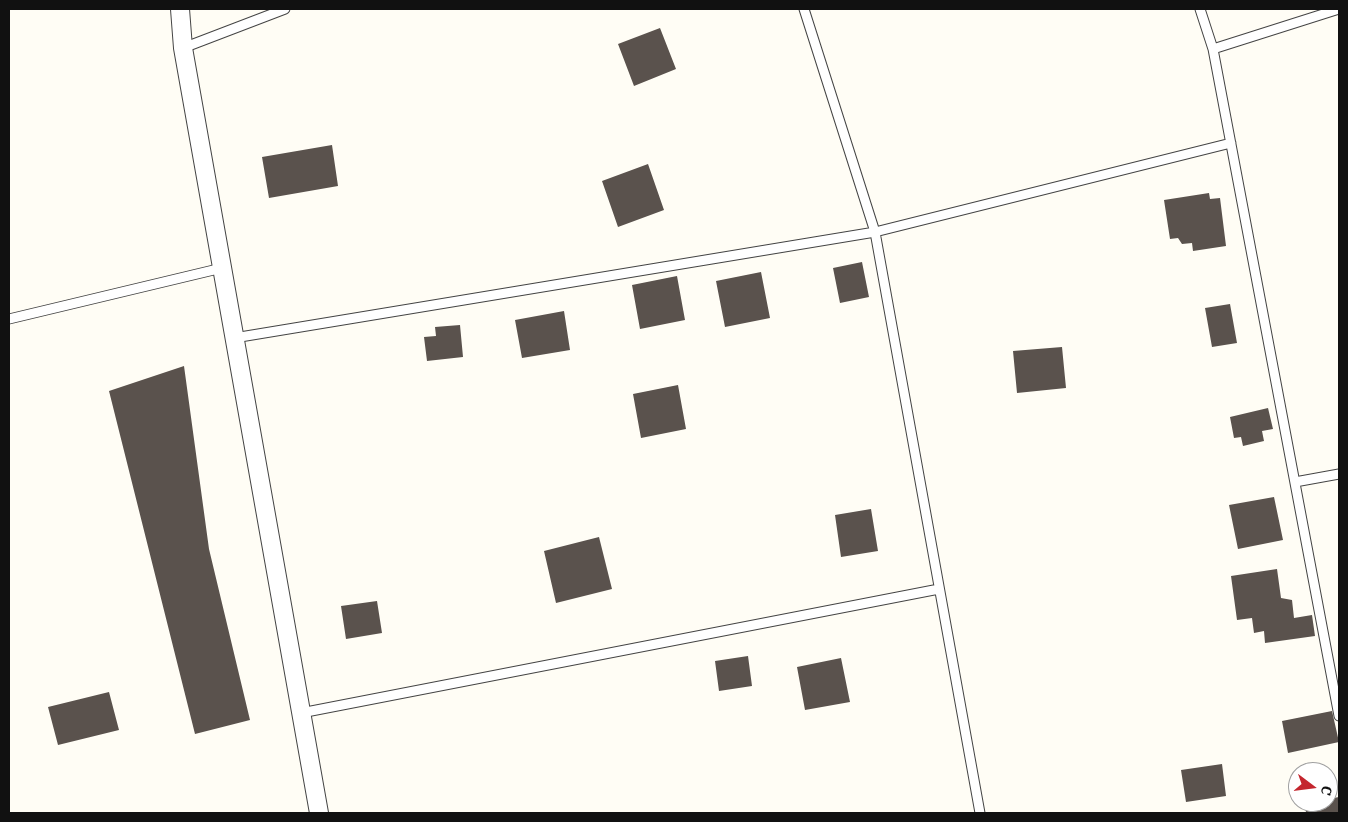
<!DOCTYPE html>
<html>
<head>
<meta charset="utf-8">
<style>
	body { margin:0 }
	#map { position:relative; width:1348px; height:822px; overflow:hidden; background:#fffdf5; font-family:"IBM Plex Serif",serif }
	canvas { display:block }
	.frame { position:absolute; inset:0; border:10px solid #111; pointer-events:none }
	.north { position:absolute; left:1288px; top:762px; width:50px; height:50px; box-sizing:border-box; background:#fff; border:1px solid #a0a0a0; border-radius:50%; rotate:105deg; font-size:14px; font-weight:700; line-height:20px; text-align:center; color:#111 }
	.north::after { content:''; display:block; margin:auto; width:18px; height:22px; background:#c4262e; clip-path:polygon(50% 0,100% 100%,50% 72%,0 100%) }
</style>
</head>
<body>
<div id="map">
<canvas width="1348" height="822"></canvas>
<div class="frame"></div>
<div class="north">С</div>
</div>
<script>
const ctx = document.querySelector('canvas').getContext('2d');
ctx.lineJoin = 'round';
function fill(path, color) { ctx.fillStyle = color; ctx.fill(path, 'evenodd'); }
const shape = rows => new Path2D(rows.map(r => 'M' + r).join(''));
function strokePath(path, color, width, dash) { ctx.strokeStyle = color; ctx.lineWidth = width; ctx.lineCap = dash ? 'butt' : 'round'; ctx.setLineDash(dash || []); ctx.stroke(path); }
const building = shape([
	[660,28,676,69,634,86,618,44],
	[332,145,338,186,269,198,262,157],
	[648,164,664,210,618,227,602,181],
	[1209,193,1210,199,1220,198,1226,246,1193,251,1192,243,1182,244,1178,238,1170,239,1164,200],
	[862,262,869,297,840,303,833,268],
	[761,272,770,318,725,327,716,281],
	[677,276,685,320,640,329,632,285],
	[1230,304,1237,343,1212,347,1205,308],
	[564,311,570,350,522,358,515,320],
	[460,325,463,357,427,361,424,337,436,336,435,327],
	[1062,347,1066,388,1017,393,1013,351],
	[184,366,209,549,250,720,195,734,109,391],
	[678,385,686,429,641,438,633,394],
	[1268,408,1273,429,1262,431,1264,441,1243,446,1241,437,1234,438,1230,417],
	[1274,497,1283,540,1238,549,1229,505],
	[871,509,878,551,841,557,835,515],
	[599,537,612,589,556,603,544,551],
	[1277,569,1281,598,1292,600,1294,618,1312,615,1315,636,1265,643,1264,631,1254,633,1252,618,1237,620,1231,576],
	[377,601,382,633,346,639,341,606],
	[748,656,752,686,719,691,715,661],
	[841,658,850,702,805,710,797,667],
	[109,692,119,730,58,745,48,707],
	[1332,711,1339,742,1288,753,1282,721],
	[1222,764,1226,796,1186,802,1181,770],
	[1339,797,1339,813,1306,813,1305,802,1328,802,1328,799]
]);
const lane = shape([
	[804,9,875,232,980,813],
	[1200,9,1213,49,1339,716],
	[183,48,285,9],
	[1213,49,1339,9],
	[9,319,222,268],
	[234,338,875,232,1231,143],
	[1295,482,1339,474],
	[301,713,939,589]
]);
const street = shape([
	[180,9,183,48,319,813]
]);
fill(building, '#5a524d');
strokePath(lane, '#444', 11);
strokePath(street, '#444', 20);
strokePath(lane, '#fff', 9);
strokePath(street, '#fff', 18);
</script>
</body>
</html>
